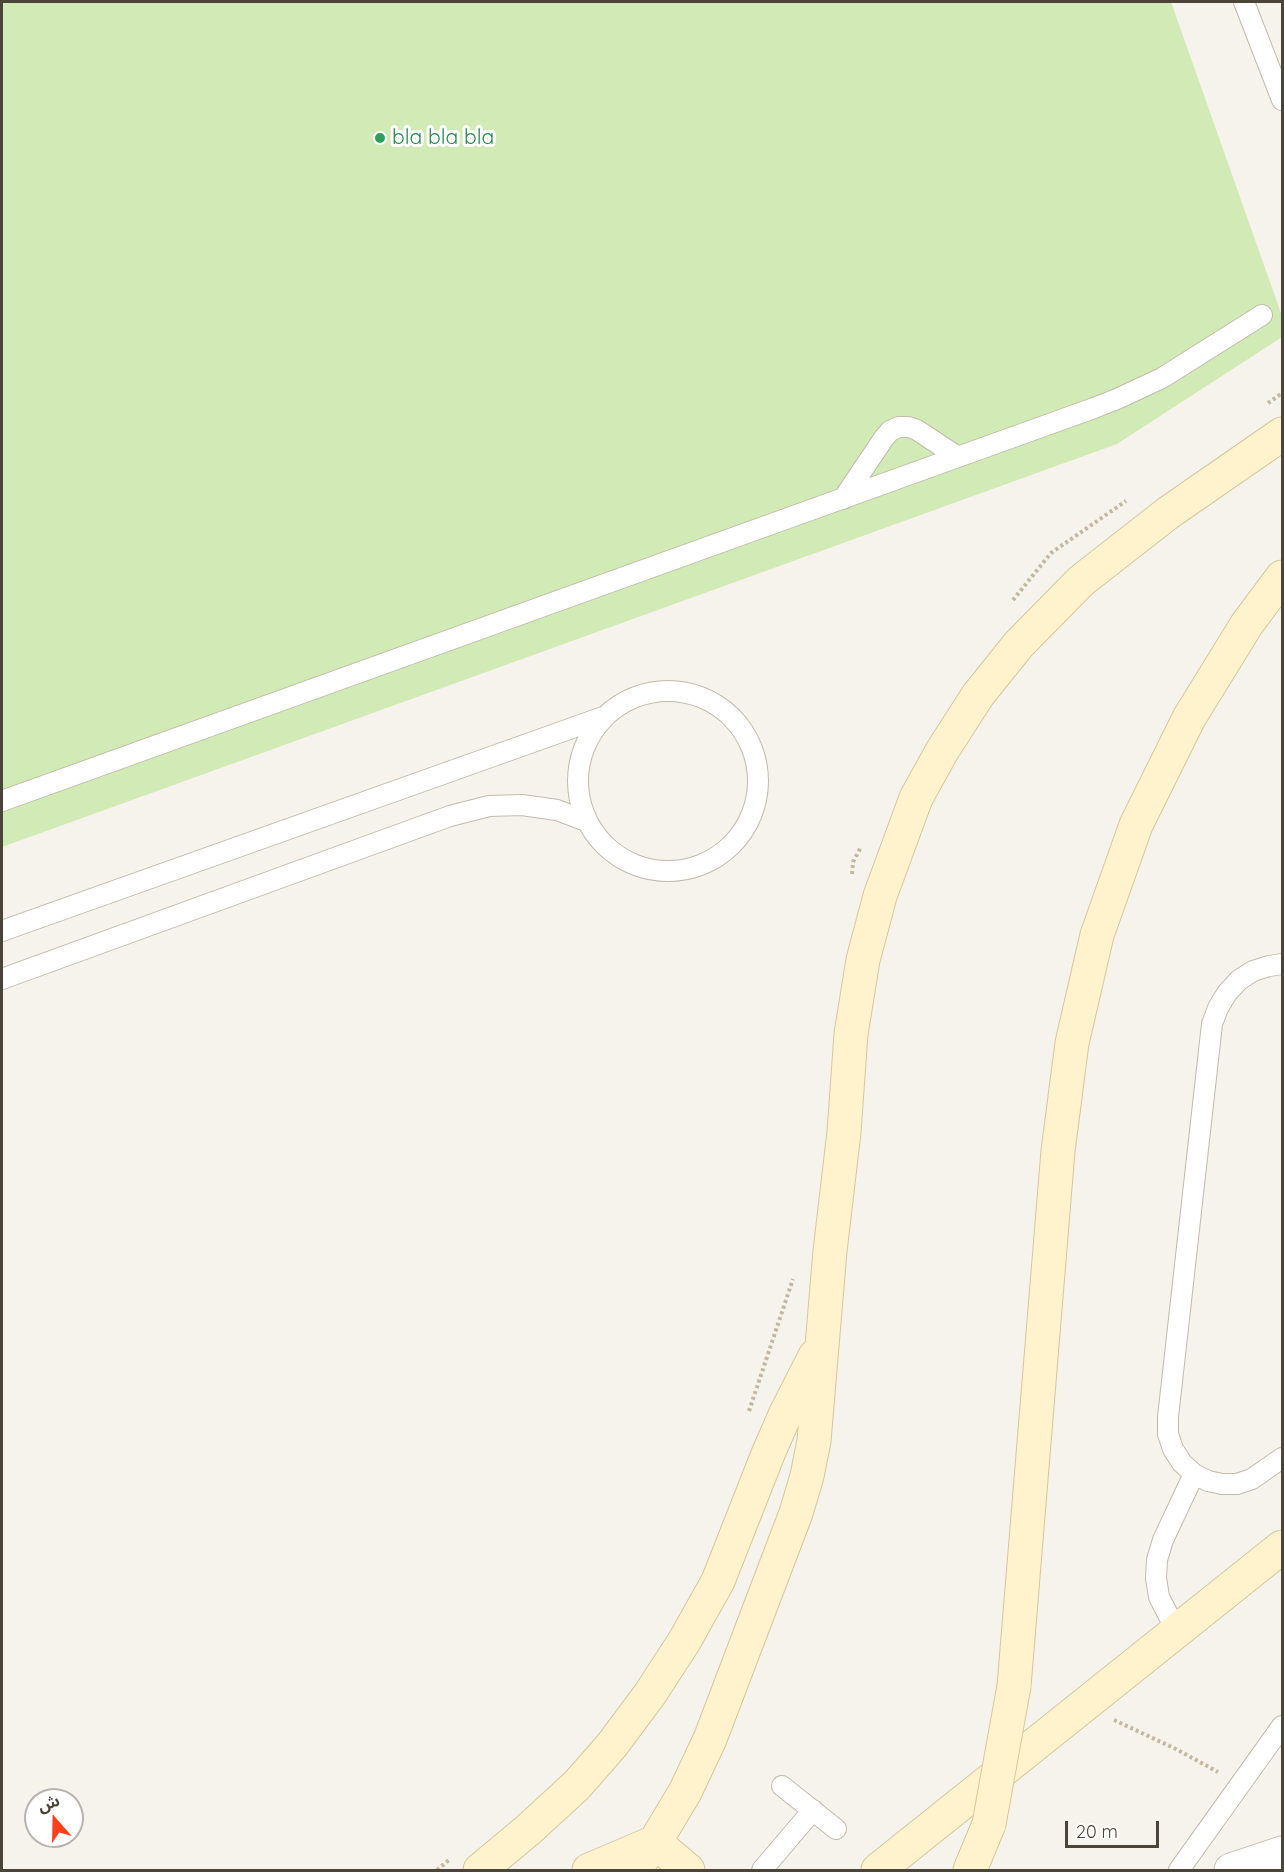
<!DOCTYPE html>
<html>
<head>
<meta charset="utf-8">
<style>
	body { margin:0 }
	#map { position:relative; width:1284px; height:1872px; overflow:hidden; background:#f6f3ec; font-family:Quicksand,"Noto Sans Arabic",sans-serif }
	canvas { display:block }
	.frame { position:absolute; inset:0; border:3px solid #4b4439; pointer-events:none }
	.north { position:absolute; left:24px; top:1788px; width:60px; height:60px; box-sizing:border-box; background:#fff; border:2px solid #b7b4b0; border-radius:50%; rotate:340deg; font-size:16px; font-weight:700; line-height:24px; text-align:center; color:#4b4439 }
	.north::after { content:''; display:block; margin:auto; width:21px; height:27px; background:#fc3f1d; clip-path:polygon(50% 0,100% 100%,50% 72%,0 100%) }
	.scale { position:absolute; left:1065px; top:1821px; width:94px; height:27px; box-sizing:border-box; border:3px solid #4b4439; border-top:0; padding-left:8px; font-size:18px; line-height:21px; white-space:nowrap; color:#4b4439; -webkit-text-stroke:4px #fff; paint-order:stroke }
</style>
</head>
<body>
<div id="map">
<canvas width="1284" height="1872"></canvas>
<div class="frame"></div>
<div class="north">ش</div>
<div class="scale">20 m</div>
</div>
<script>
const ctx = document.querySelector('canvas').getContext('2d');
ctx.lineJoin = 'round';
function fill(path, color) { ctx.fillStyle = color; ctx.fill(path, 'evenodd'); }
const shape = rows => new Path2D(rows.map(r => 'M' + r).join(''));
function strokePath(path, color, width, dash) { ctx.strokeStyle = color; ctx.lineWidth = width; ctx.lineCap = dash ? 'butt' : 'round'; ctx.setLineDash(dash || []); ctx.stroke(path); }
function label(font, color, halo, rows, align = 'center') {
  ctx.font = font + ' Quicksand,sans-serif'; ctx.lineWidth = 6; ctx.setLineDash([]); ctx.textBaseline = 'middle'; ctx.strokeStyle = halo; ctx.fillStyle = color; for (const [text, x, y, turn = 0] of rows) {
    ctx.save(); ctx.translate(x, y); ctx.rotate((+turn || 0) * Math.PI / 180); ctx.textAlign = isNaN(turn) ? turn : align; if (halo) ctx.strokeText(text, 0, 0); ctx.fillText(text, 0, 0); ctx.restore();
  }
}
const green = shape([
	[2,2,1171,2,1282,316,1282,337,1117,444,2,847]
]);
const path = shape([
	[1268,403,1282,393],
	[1013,600,1051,553,1126,501],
	[852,874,853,862,861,847],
	[749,1411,793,1279],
	[1114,1720,1176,1749,1218,1772],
	[437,1870,449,1860]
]);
const service = shape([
	[1244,2,1282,100],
	[843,499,884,438,890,431,899,427,909,427,917,430,958,457],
	'578 781a90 90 0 1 1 180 0a90 90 0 1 1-180 0Z',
	[2,801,1094,408,1117,399,1162,378,1262,315],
	[2,931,603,717],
	[1282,964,1269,966,1253,971,1239,980,1227,993,1218,1008,1212,1024,1168,1417,1168,1434,1173,1449,1182,1463,1194,1474,1208,1481,1222,1484,1237,1484,1252,1479,1282,1458],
	[2,979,450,816,489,806,522,805,557,810,586,821],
	[1177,1632,1159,1597,1156,1578,1157,1560,1163,1540,1194,1474],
	[782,1786,836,1829],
	[762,1870,813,1810],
	[1179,1870,1282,1726]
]);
const tertiary = shape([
	[1231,1870,1282,1853]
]);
const secondary = shape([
	[1014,1686,1058,1151,1072,1043,1097,935,1136,825,1189,718,1247,624,1282,577],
	[480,1870,528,1830,577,1785,612,1745,650,1694,685,1640,718,1581,768,1454,785,1415,815,1356],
	[589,1870,655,1842,688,1870],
	[634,1870,655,1842,685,1792,710,1739,796,1513,807,1476,814,1441,830,1251,844,1132,851,1034,863,960,880,896,916,798,942,751,978,695,1019,644,1081,581,1168,513,1282,434],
	[878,1870,1282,1547],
	[970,1870,989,1824]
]);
const secondaryBridge = shape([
	[989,1824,1014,1686]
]);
const markers = [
	[380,138,6,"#2e9e5b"]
];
const leisureNames = [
	["bla bla bla",392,138]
];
fill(green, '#d2eab5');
strokePath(service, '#c2bbae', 22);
strokePath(tertiary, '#c2bbae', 35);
strokePath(secondary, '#d6c79b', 35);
strokePath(path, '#c4b79f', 4, [3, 3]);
strokePath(service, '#fff', 20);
strokePath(tertiary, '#fff', 33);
strokePath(secondary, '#fff3cd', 33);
strokePath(secondaryBridge, '#d6c79b', 35, []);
strokePath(secondaryBridge, '#fff3cd', 33);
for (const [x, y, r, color] of markers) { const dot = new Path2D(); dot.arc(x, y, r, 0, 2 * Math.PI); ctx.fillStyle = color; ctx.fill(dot); strokePath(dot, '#fff', 2); }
label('21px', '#27864d', '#fff', leisureNames, 'left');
</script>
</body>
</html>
